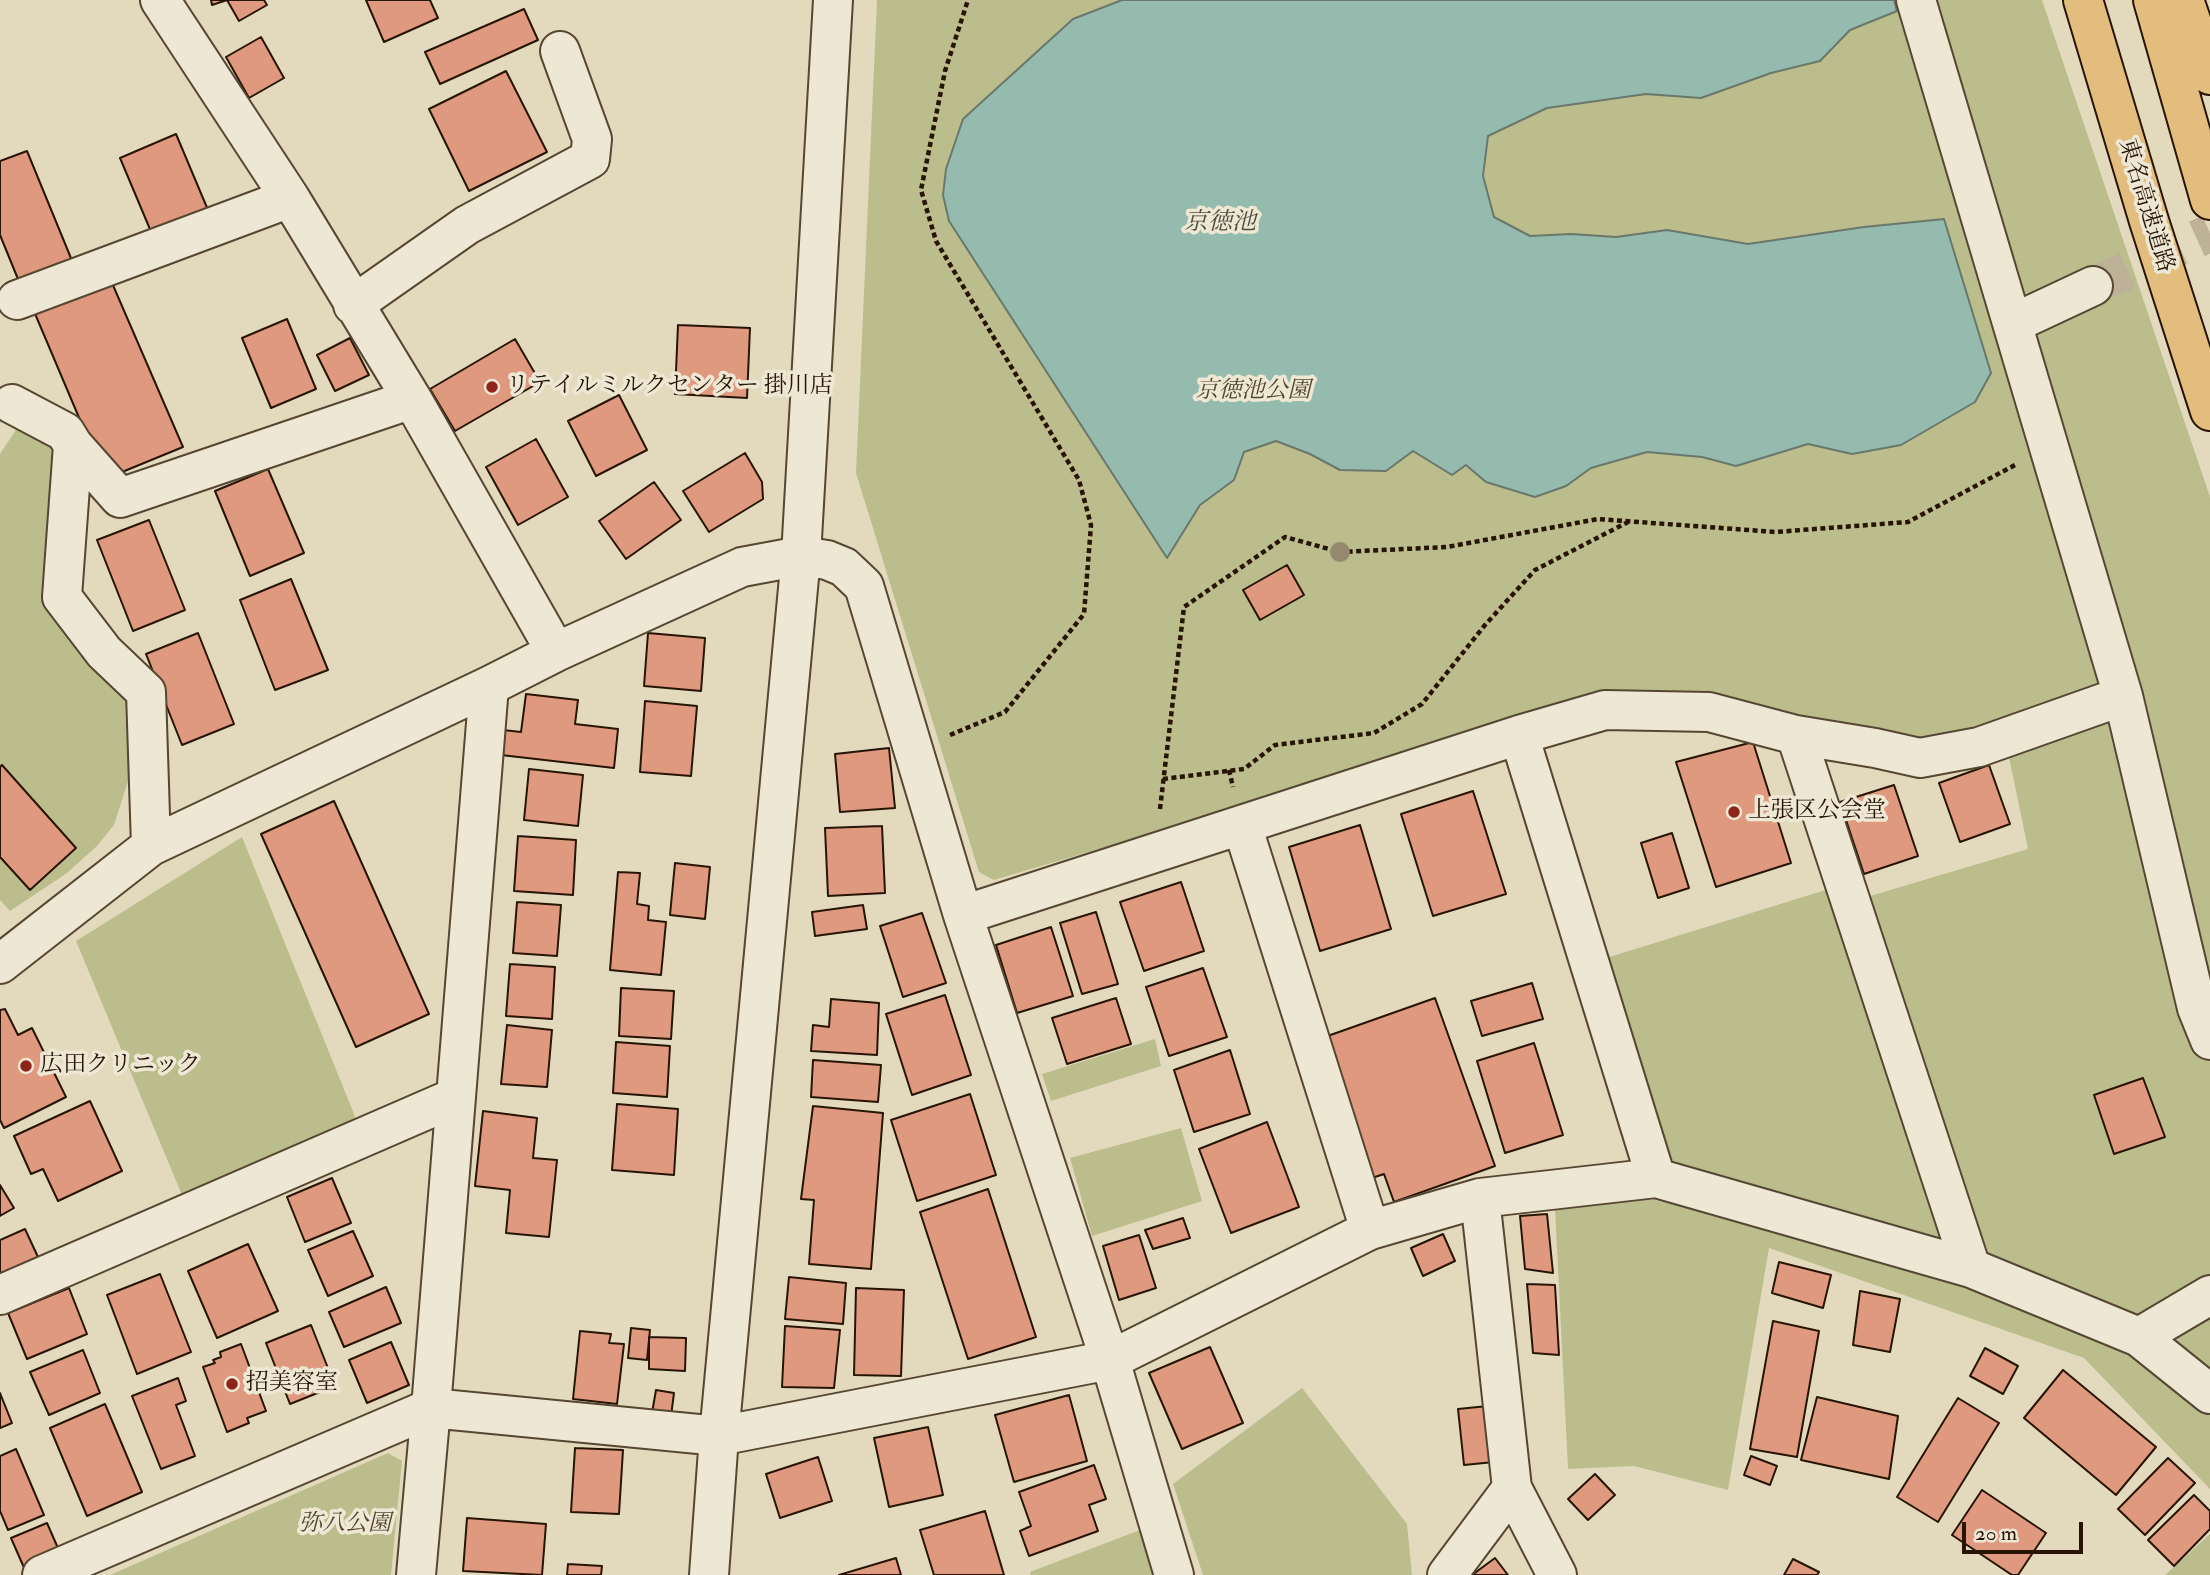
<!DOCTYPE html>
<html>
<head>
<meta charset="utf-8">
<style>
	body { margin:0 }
	#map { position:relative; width:2210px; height:1575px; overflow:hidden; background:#e3dabd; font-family:"IM FELL Double Pica",serif }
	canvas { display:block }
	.scale { position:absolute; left:1962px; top:1522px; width:121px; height:32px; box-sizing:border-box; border:4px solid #271404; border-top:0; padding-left:9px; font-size:21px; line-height:24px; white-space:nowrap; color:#271404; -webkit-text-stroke:5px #ede7d4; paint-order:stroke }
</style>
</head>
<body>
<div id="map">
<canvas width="2210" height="1575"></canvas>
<div class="scale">20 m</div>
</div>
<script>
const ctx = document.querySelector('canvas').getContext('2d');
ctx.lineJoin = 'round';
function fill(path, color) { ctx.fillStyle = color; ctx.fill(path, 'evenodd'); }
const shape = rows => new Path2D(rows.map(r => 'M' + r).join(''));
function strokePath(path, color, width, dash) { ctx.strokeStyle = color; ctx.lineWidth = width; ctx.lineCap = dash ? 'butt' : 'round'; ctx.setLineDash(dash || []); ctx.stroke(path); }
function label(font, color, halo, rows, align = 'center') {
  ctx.font = font + ' "IM FELL Double Pica","Noto Serif JP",serif'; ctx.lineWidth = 7; ctx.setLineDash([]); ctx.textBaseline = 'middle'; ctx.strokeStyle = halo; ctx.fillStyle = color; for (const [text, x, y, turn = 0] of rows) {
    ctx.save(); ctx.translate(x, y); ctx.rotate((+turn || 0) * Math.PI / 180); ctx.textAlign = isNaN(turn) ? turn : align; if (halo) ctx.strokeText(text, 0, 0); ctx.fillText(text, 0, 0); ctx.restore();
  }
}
const green = shape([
	[877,0,2042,0,2210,497,2210,1489,2084,1358,1769,1248,1728,1490,1634,1466,1568,1469,1555,1208,1623,1193,1989,1276,1651,1160,1590,963,1845,884,1850,902,2028,849,2005,738,1979,747,1591,703,994,880,979,872,856,473],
	[25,416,64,442,58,604,120,666,139,747,114,825,97,846,67,873,10,911,0,900,0,454],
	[242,837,356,1119,182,1195,76,941],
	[1155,1039,1161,1066,1051,1101,1042,1074],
	[1181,1128,1202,1201,1092,1236,1070,1158],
	[1302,1388,1407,1524,1412,1575,1203,1575,1173,1484],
	[388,1453,402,1461,391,1575,110,1575],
	[1140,1530,1153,1575,1031,1575,1030,1572],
	[2210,1534,2210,1575,2165,1575]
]);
const water = shape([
	[1122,0,1894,0,1897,11,1850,30,1820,61,1771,73,1701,98,1646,94,1547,108,1488,136,1483,176,1494,217,1530,236,1571,234,1616,237,1667,230,1748,244,1864,227,1944,219,1991,373,1975,402,1901,445,1852,454,1808,444,1736,466,1702,457,1647,452,1591,468,1566,486,1535,497,1486,482,1466,465,1452,475,1413,451,1386,471,1340,470,1310,454,1276,441,1244,452,1234,480,1200,505,1167,558,949,221,943,195,946,169,963,119,1073,19,1122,0]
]);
const building = shape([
	[211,0,264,0,267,5,239,21,227,0,212,5,211,0],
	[366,0,430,0,438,18,384,42,366,0],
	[524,9,538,40,440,84,425,52,524,9],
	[261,37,284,78,249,98,226,57,261,37],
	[506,71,547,152,469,191,429,109,506,71],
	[176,134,208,210,152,234,120,158,176,134],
	[27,151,73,263,20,284,0,235,0,161,27,151],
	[109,276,183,447,105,479,33,309,109,276],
	[287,319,316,389,271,408,242,338,287,319],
	[678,325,750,328,747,398,675,394,678,325],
	[350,338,369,375,335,391,317,355,350,338],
	[515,339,540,382,455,431,430,389,515,339],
	[619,395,647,450,596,476,568,421,619,395],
	[536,439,568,497,518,525,486,467,536,439],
	[745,453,762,482,763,499,709,532,683,491,745,453],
	[268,469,304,553,250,576,215,491,268,469],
	[654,482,681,520,626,559,599,521,654,482],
	[149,520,185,610,133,631,97,540,149,520],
	[1287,565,1304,595,1260,620,1243,590,1287,565],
	[291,579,328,670,275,690,240,600,291,579],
	[198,633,234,724,182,745,146,654,198,633],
	[648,633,705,638,701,691,644,686,648,633],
	[526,694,578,700,575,724,618,729,614,768,501,755,503,730,521,732,526,694],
	[645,701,697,706,691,776,640,772,645,701],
	[1753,742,1791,863,1716,887,1676,762,1753,742],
	[889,748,895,808,840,812,835,754,889,748],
	[2,765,76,848,30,890,0,857,0,767,2,765],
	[1989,765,2010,824,1960,842,1939,783,1989,765],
	[529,769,583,775,578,826,524,820,529,769],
	[1894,785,1918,856,1864,874,1840,802,1894,785],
	[1473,791,1506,894,1433,916,1401,814,1473,791],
	[334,801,429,1014,356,1047,261,834,334,801],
	[1360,825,1391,929,1320,951,1289,847,1360,825],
	[882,826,885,893,828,896,825,828,882,826],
	[1672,833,1689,888,1658,898,1641,843,1672,833],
	[518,836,576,840,573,895,514,891,518,836],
	[675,863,710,867,705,919,670,915,675,863],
	[618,872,640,873,637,904,649,906,648,920,666,922,661,975,610,970,618,872],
	[1181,882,1204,951,1144,971,1120,902,1181,882],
	[517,902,561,905,557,956,513,953,517,902],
	[863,905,867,929,815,936,812,912,863,905],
	[1096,912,1118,984,1082,994,1060,923,1096,912],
	[922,913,946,983,903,997,880,926,922,913],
	[1051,927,1073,996,1017,1013,996,945,1051,927],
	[510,964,555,967,552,1019,506,1016,510,964],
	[1203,968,1227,1037,1169,1056,1146,987,1203,968],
	[1532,983,1543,1019,1482,1036,1471,1001,1532,983],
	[621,988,674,991,671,1039,619,1036,621,988],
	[945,995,971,1075,912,1095,886,1014,945,995],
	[1116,998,1131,1044,1067,1064,1052,1018,1116,998],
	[1435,998,1495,1166,1394,1202,1384,1174,1372,1178,1322,1038,1435,998],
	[831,999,879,1003,877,1055,811,1051,813,1025,829,1027,831,999],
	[5,1009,18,1035,32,1028,66,1097,4,1128,0,1120,0,1010,5,1009],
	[507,1025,552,1030,547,1087,501,1084,507,1025],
	[616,1042,670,1046,667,1097,613,1093,616,1042],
	[1534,1043,1563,1135,1505,1153,1477,1061,1534,1043],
	[1230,1050,1250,1114,1194,1132,1174,1070,1230,1050],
	[813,1060,881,1065,878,1102,811,1097,813,1060],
	[2143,1078,2165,1137,2114,1154,2094,1095,2143,1078],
	[970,1094,996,1175,917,1201,891,1120,970,1094],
	[90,1101,122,1171,58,1201,43,1169,31,1174,14,1136,90,1101],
	[617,1104,678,1109,674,1175,612,1170,617,1104],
	[813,1106,883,1113,871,1269,809,1264,814,1200,801,1199,813,1106],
	[483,1111,537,1118,533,1158,557,1160,549,1237,506,1233,510,1190,475,1186,483,1111],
	[1267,1122,1299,1207,1231,1233,1199,1149,1267,1122],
	[332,1178,351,1223,305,1242,287,1197,332,1178],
	[0,1185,14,1208,0,1216,0,1185],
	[988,1189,1036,1337,968,1359,920,1212,988,1189],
	[1547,1214,1553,1273,1525,1269,1520,1216,1547,1214],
	[1183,1218,1190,1238,1153,1249,1145,1230,1183,1218],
	[25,1229,38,1257,0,1274,0,1240,25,1229],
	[353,1231,373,1276,328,1296,308,1250,353,1231],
	[1443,1234,1455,1261,1423,1276,1411,1248,1443,1234],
	[1139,1235,1156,1288,1119,1300,1103,1246,1139,1235],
	[248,1244,278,1311,217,1338,188,1271,248,1244],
	[1779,1262,1831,1275,1823,1308,1772,1293,1779,1262],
	[160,1274,191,1352,137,1374,107,1295,160,1274],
	[789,1277,846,1283,843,1324,785,1319,789,1277],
	[1527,1284,1555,1285,1559,1355,1533,1353,1527,1284],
	[386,1287,401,1323,344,1347,329,1312,386,1287],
	[69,1288,87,1334,27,1359,8,1313,69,1288],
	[856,1288,904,1290,901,1376,854,1375,856,1288],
	[1860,1291,1900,1299,1890,1352,1853,1345,1860,1291],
	[1773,1321,1819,1331,1797,1457,1750,1449,1773,1321],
	[311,1325,335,1386,290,1404,266,1343,311,1325],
	[785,1326,840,1330,834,1388,782,1387,785,1326],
	[631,1328,650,1330,647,1360,628,1358,631,1328],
	[580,1331,611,1334,609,1343,624,1344,617,1404,573,1399,580,1331],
	[649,1337,686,1338,685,1371,649,1369,649,1337],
	[391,1342,409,1385,367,1403,349,1360,391,1342],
	[241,1344,266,1411,247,1418,249,1423,227,1432,203,1367,215,1363,213,1360,221,1357,220,1352,241,1344],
	[1210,1347,1243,1423,1182,1449,1149,1373,1210,1347],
	[1985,1348,2018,1366,2003,1394,1970,1376,1985,1348],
	[83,1350,100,1393,49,1415,30,1372,83,1350],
	[2063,1370,2156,1447,2116,1495,2024,1418,2063,1370],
	[178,1378,186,1401,176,1405,195,1456,161,1469,132,1396,178,1378],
	[656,1390,674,1393,671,1416,652,1413,656,1390],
	[0,1393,12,1423,0,1428,0,1393],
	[1069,1395,1087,1461,1014,1482,995,1415,1069,1395],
	[1817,1397,1898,1416,1889,1479,1801,1460,1817,1397],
	[1958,1398,1999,1423,1938,1522,1897,1497,1958,1398],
	[105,1404,142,1492,87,1516,50,1428,105,1404],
	[1488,1406,1494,1462,1464,1465,1458,1409,1488,1406],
	[928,1427,943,1495,889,1507,874,1438,928,1427],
	[575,1448,623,1450,619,1514,571,1512,575,1448],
	[16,1449,44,1515,8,1530,0,1511,0,1456,16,1449],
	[1751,1456,1777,1466,1770,1485,1744,1475,1751,1456],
	[818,1457,832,1501,780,1518,766,1474,818,1457],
	[2168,1458,2195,1483,2145,1535,2118,1509,2168,1458],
	[1094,1465,1106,1499,1089,1505,1098,1531,1029,1556,1020,1531,1031,1526,1019,1492,1094,1465],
	[1595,1474,1615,1495,1588,1520,1568,1499,1595,1474],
	[1982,1490,2046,1533,2018,1575,2012,1575,1952,1535,1982,1490],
	[2194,1495,2210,1511,2210,1529,2174,1566,2148,1540,2194,1495],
	[985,1511,1004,1575,934,1575,920,1530,985,1511],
	[467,1518,546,1524,542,1575,463,1571,467,1518],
	[47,1523,61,1555,25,1570,11,1538,47,1523],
	[896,1558,901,1575,839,1575,896,1558],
	[1495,1558,1508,1575,1472,1575,1495,1558],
	[1793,1559,1819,1572,1817,1575,1784,1575,1793,1559],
	[568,1564,602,1566,601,1575,567,1575,568,1564]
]);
const minorTunnel = shape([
	[2093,286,2210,233]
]);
const path = shape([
	[950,735,1005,712,1084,614,1091,525,1079,480,936,241,921,190,945,71,968,0],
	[1229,770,1233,787],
	[1163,779,1244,769,1275,745,1374,733,1422,704,1485,625,1535,570,1628,522],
	[1160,809,1184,607,1285,537,1340,552,1447,547,1598,519,1775,532,1908,522,2015,465]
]);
const minor = shape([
	[160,0,290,198,412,399,556,652],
	[1916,0,2123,696,2197,1008,2210,1040],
	[17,300,290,198],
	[353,305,467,225,590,159,592,139,560,51],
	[2014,323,2093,286],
	[12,404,65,432,73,445,120,498,412,399],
	[73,445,62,597,104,652,146,692,151,846],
	[1519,735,1656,1178],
	[1796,735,1971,1268],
	[1242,825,1370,1230],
	[963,915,1519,735,1605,710,1709,712,1796,735,1875,748,1920,758,1979,747,2123,696],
	[0,964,151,846,489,686,556,652,742,567,801,556,827,560,844,567,864,586,963,915,1110,1360,1174,1575],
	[1480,1198,1512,1488,1557,1575],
	[0,1295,456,1097],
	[2139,1337,2210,1394],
	[42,1575,431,1408,719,1436,1110,1360,1370,1230,1480,1198,1656,1178,1971,1268,2139,1337,2210,1295],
	[416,1575,431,1408,489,686],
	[709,1575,719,1436,801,556,833,0],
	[1447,1575,1512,1488]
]);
const highway = shape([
	[2083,0,2149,221,2210,411],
	[2153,0,2210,200],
	[2184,0,2210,75]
]);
const trees = [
	[1340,552]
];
const markers = [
	[492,387,7,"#8f2418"],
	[1734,812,7,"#8f2418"],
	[26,1066,7,"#8f2418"],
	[232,1384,7,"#8f2418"]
];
const streetNames = [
	["東名高速道路",2145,206,73]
];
const poiNames = [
	["リテイルミルクセンター 掛川店",506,387],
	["上張区公会堂",1748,812],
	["広田クリニック",40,1066],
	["招美容室",246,1384]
];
const parkNames = [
	["京徳池公園",1253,392],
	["弥八公園",345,1525]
];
const waterNames = [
	["京徳池",1220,224]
];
fill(green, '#bcbd8c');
fill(water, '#95bbaf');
strokePath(water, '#69786b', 2);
fill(building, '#df997f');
strokePath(building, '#271404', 2);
strokePath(minorTunnel, '#bdb298', 38, [38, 19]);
strokePath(minor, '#564632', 42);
strokePath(highway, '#271404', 42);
strokePath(path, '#271404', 4.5, [5, 3.5]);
strokePath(minor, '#ede7d4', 38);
strokePath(highway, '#e2bd7e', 38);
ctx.fillStyle = '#94896e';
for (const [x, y] of trees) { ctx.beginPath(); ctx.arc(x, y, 10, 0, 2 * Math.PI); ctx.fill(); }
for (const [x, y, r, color] of markers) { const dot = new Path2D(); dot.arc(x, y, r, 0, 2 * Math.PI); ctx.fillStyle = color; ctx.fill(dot); strokePath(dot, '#ede7d4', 2.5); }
label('23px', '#271404', '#ede7d4', streetNames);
label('23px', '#271404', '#ede7d4', poiNames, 'left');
label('italic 23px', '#54472d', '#ede7d4', parkNames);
label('italic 24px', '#4e4e40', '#ede7d4', waterNames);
</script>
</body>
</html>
